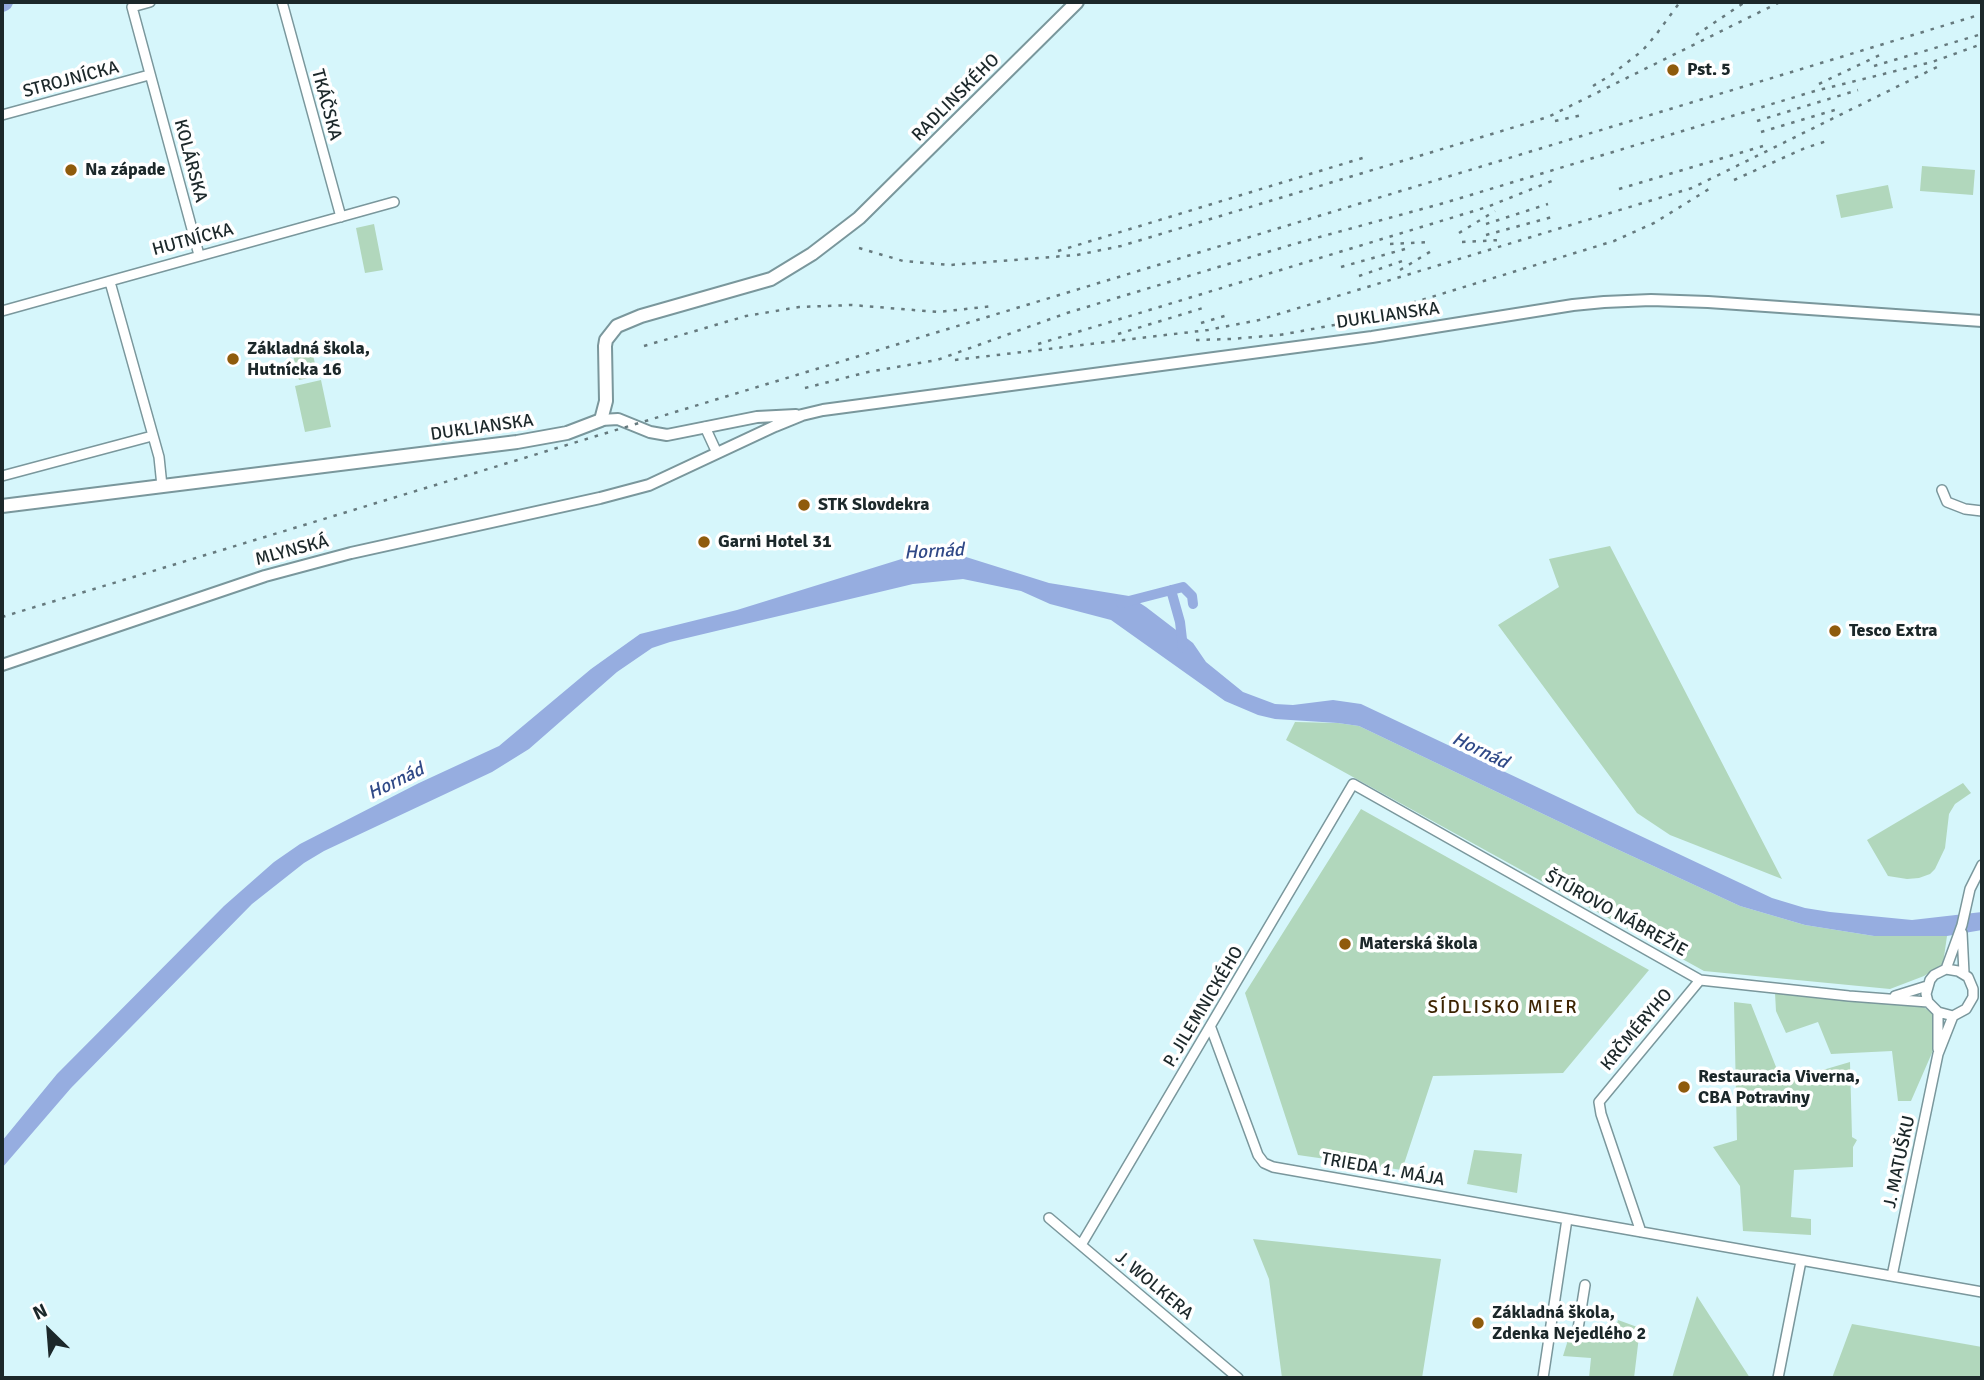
<!DOCTYPE html>
<html>
<head>
<meta charset="utf-8">
<style>
	body { margin:0 }
	#map { position:relative; width:1984px; height:1380px; overflow:hidden; background:#d6f6fb; font-family:Signika,sans-serif }
	canvas { display:block }
	.frame { position:absolute; inset:0; border:4px solid #1c282a; pointer-events:none }
	.north { position:absolute; left:14px; top:1296px; width:70px; height:70px; -webkit-text-stroke:5px #fff; paint-order:stroke; rotate:335deg; font-size:19px; font-weight:700; line-height:28px; text-align:center; color:#1c282a }
	.north::after { content:''; display:block; margin:auto; width:24px; height:32px; background:#1c282a; clip-path:polygon(50% 0,100% 100%,50% 72%,0 100%) }
</style>
</head>
<body>
<div id="map">
<canvas width="1984" height="1380"></canvas>
<div class="frame"></div>
<div class="north">N</div>
</div>
<script>
const ctx = document.querySelector('canvas').getContext('2d');
ctx.lineJoin = 'round';
function fill(path, color) { ctx.fillStyle = color; ctx.fill(path, 'evenodd'); }
const shape = rows => new Path2D(rows.map(r => 'M' + r).join(''));
function strokePath(path, color, width, dash) { ctx.strokeStyle = color; ctx.lineWidth = width; ctx.lineCap = dash ? 'butt' : 'round'; ctx.setLineDash(dash || []); ctx.stroke(path); }
function label(font, color, halo, rows, align = 'center') {
  ctx.font = font + ' Signika,sans-serif'; ctx.lineWidth = 7; ctx.setLineDash([]); ctx.textBaseline = 'middle'; ctx.strokeStyle = halo; ctx.fillStyle = color; for (const [text, x, y, turn = 0] of rows) {
    ctx.save(); ctx.translate(x, y); ctx.rotate((+turn || 0) * Math.PI / 180); ctx.textAlign = isNaN(turn) ? turn : align; if (halo) ctx.strokeText(text, 0, 0); ctx.fillText(text, 0, 0); ctx.restore();
  }
}
const green = shape([
	[1922,166,1975,170,1973,195,1920,191],
	[1888,185,1893,208,1841,218,1836,195],
	[374,224,383,270,365,273,356,228],
	[311,347,318,376,299,380,292,351],
	[321,380,331,427,305,432,295,386],
	[1610,546,1782,879,1670,835,1637,813,1498,625,1559,587,1549,559],
	[1295,722,1338,723,1359,726,1608,845,1740,906,1805,925,1874,936,1947,936,1943,964,1924,976,1890,989,1704,971,1286,740],
	[1963,783,1971,793,1955,804,1949,814,1945,848,1935,869,1930,874,1919,878,1907,879,1888,876,1867,840],
	[1361,809,1649,970,1563,1073,1433,1076,1402,1170,1298,1155,1245,993],
	[1775,993,1888,1002,1924,1007,1934,1015,1935,1046,1911,1101,1898,1101,1892,1051,1831,1054,1818,1022,1786,1033,1776,1011],
	[1734,1002,1751,1004,1782,1082,1850,1062,1852,1137,1857,1140,1853,1147,1853,1167,1794,1170,1791,1217,1811,1219,1811,1235,1743,1231,1740,1186,1713,1147,1737,1140],
	[1474,1150,1522,1154,1517,1193,1467,1184],
	[1253,1239,1441,1259,1422,1378,1282,1378,1269,1279],
	[1697,1296,1750,1378,1672,1378],
	[1618,1320,1640,1328,1634,1378,1589,1378,1591,1358,1563,1356,1568,1340,1612,1343],
	[1852,1324,1982,1347,1982,1378,1832,1378]
]);
const water = shape([
	[908,557,966,557,1049,583,1129,596,1146,607,1193,643,1206,662,1243,692,1275,704,1293,705,1333,700,1361,704,1772,898,1805,908,1830,912,1912,920,1982,912,1982,930,1947,936,1874,936,1805,925,1740,906,1608,845,1359,726,1338,723,1275,719,1258,715,1225,701,1111,620,1050,604,1021,591,963,579,913,584,670,642,652,648,617,672,529,749,492,772,324,851,304,863,252,904,71,1088,2,1168,2,1141,57,1074,224,906,274,862,300,844,419,783,499,746,591,669,640,634,737,610]
]);
const canal = shape([
	[1171,590,1180,622,1183,648],
	[1121,603,1183,587,1192,596,1193,604]
]);
const river = shape([
	[2,3,4,2]
]);
const minor = shape([
	[150,2,132,7,199,255],
	[282,2,341,217],
	[2,115,149,75],
	[110,282,159,457,162,486],
	[2,311,394,202],
	[705,427,717,453],
	[2,476,152,436],
	[1942,490,1947,502,1965,509,1982,511],
	[1962,933,1964,973],
	[1946,969,1962,925,1970,889,1982,865],
	[1895,996,1927,986],
	[1938,1012,1938,1049],
	[1211,1028,1258,1155,1264,1163,1273,1167,1982,1292],
	[1049,1218,1238,1378],
	[1641,1232,1601,1114,1599,1102,1700,980],
	[1081,1245,1353,784,1700,980,1849,996,1928,1002],
	[1892,1276,1938,1054,1953,1016,1966,1009,1973,997,1973,989,1968,977,1958,971,1946,969,1934,975,1930,980,1926,994,1928,1002,1938,1012,1953,1016],
	[1577,1335,1585,1285],
	[1543,1378,1567,1219],
	[1778,1378,1801,1261]
]);
const tertiary = shape([
	[601,420,618,419,650,432,667,435,757,417,796,415],
	[2,665,265,576,351,553,600,498,649,485,775,426,802,415,823,410,1372,337,1573,305,1604,302,1651,300,1708,302,1982,321]
]);
const secondary = shape([
	[2,506,517,442,567,433,601,420,606,401,605,346,606,340,617,326,641,316,771,279,812,254,859,218,1077,2]
]);
const rail = shape([
	[1696,35,1745,2],
	[1874,66,1982,34],
	[1819,84,1882,54],
	[1593,86,1611,75,1642,51,1655,36,1680,2],
	[1555,121,1582,115],
	[1757,121,1858,90],
	[1761,132,1838,109],
	[1734,180,1805,148,1827,141],
	[1619,189,1763,146],
	[1486,224,1548,204],
	[1459,233,1495,211],
	[1486,235,1552,217],
	[1462,242,1500,240],
	[1390,244,1431,242],
	[859,248,903,261,950,265,1077,255,1121,246,1548,117,1780,2],
	[1058,251,1369,156],
	[1341,267,1405,249],
	[1400,270,1433,250],
	[1359,276,1408,259],
	[1201,323,1228,315],
	[1118,334,1203,308],
	[1280,335,1334,325,1376,314,1614,241,1654,223,1709,189],
	[1196,340,1231,339,1290,334],
	[1038,344,1487,207,1552,181],
	[644,346,746,316,799,307,852,305,938,312,993,306],
	[955,360,1208,330,1259,320,1692,188,1937,67],
	[805,388,868,372,937,360,1067,313,1294,244,1444,203,1815,91,1932,62,1982,44],
	[2,617,1982,14]
]);
const markers = [
	[1673,70,7,"#8f5b0c"],
	[71,170,7,"#8f5b0c"],
	[233,359,7,"#8f5b0c"],
	[804,505,7,"#8f5b0c"],
	[704,542,7,"#8f5b0c"],
	[1835,631,7,"#8f5b0c"],
	[1345,944,7,"#8f5b0c"],
	[1684,1087,7,"#8f5b0c"],
	[1478,1323,7,"#8f5b0c"]
];
const poiNames = [
	["Pst. 5",1687,70],
	["Na západe",85,170],
	["Základná škola,",247,349],
	["Hutnícka 16",247,370],
	["STK Slovdekra",818,505],
	["Garni Hotel 31",718,542],
	["Tesco Extra",1849,631],
	["Materská škola",1359,944],
	["Restauracia Viverna,",1698,1077],
	["CBA Potraviny",1698,1098],
	["Základná škola,",1492,1313],
	["Zdenka Nejedlého 2",1492,1334]
];
const streetNames = [
	["STROJNÍCKA",71,80,-15],
	["RADLINSKÉHO",956,98,-45],
	["TKÁČSKA",326,105,75],
	["KOLÁRSKA",190,161,75],
	["HUTNÍCKA",193,240,-15],
	["DUKLIANSKA",1388,316,-8],
	["DUKLIANSKA",482,428,-8],
	["MLYNSKÁ",292,551,-15],
	["ŠTÚROVO NÁBREŽIE",1616,914,29],
	["P. JILEMNICKÉHO",1204,1007,-59],
	["KRČMÉRYHO",1637,1030,-50],
	["J. MATUŠKU",1900,1162,-78],
	["TRIEDA 1. MÁJA",1383,1170,10],
	["J. WOLKERA",1154,1286,40]
];
const waterNames = [
	["Hornád",934,552,-3],
	["Hornád",1480,751,26],
	["Hornád",396,782,-26]
];
const neighbourhoodNames = [
	["SÍDLISKO MIER",1503,1008]
];
fill(green, '#b1d7bc');
fill(water, '#96ade0');
strokePath(canal, '#96ade0', 10);
strokePath(river, '#96ade0', 18);
strokePath(minor, '#7a979c', 12);
strokePath(tertiary, '#7a979c', 14);
strokePath(secondary, '#7a979c', 16);
strokePath(minor, '#fff', 9);
strokePath(tertiary, '#fff', 10);
strokePath(secondary, '#fff', 12);
strokePath(rail, '#667a7e', 2.5, [3.5, 7]);
for (const [x, y, r, color] of markers) { const dot = new Path2D(); dot.arc(x, y, r, 0, 2 * Math.PI); ctx.fillStyle = color; ctx.fill(dot); strokePath(dot, '#fff', 2.5); }
label('bold 18px', '#1c282a', '#fff', poiNames, 'left');
label('18px', '#1c282a', '#fff', streetNames);
label('italic 19px', '#304987', '#fff', waterNames);
ctx.letterSpacing = '2px';
label('19px', '#3d2402', '#fff', neighbourhoodNames);
ctx.letterSpacing = '0px';
</script>
</body>
</html>
